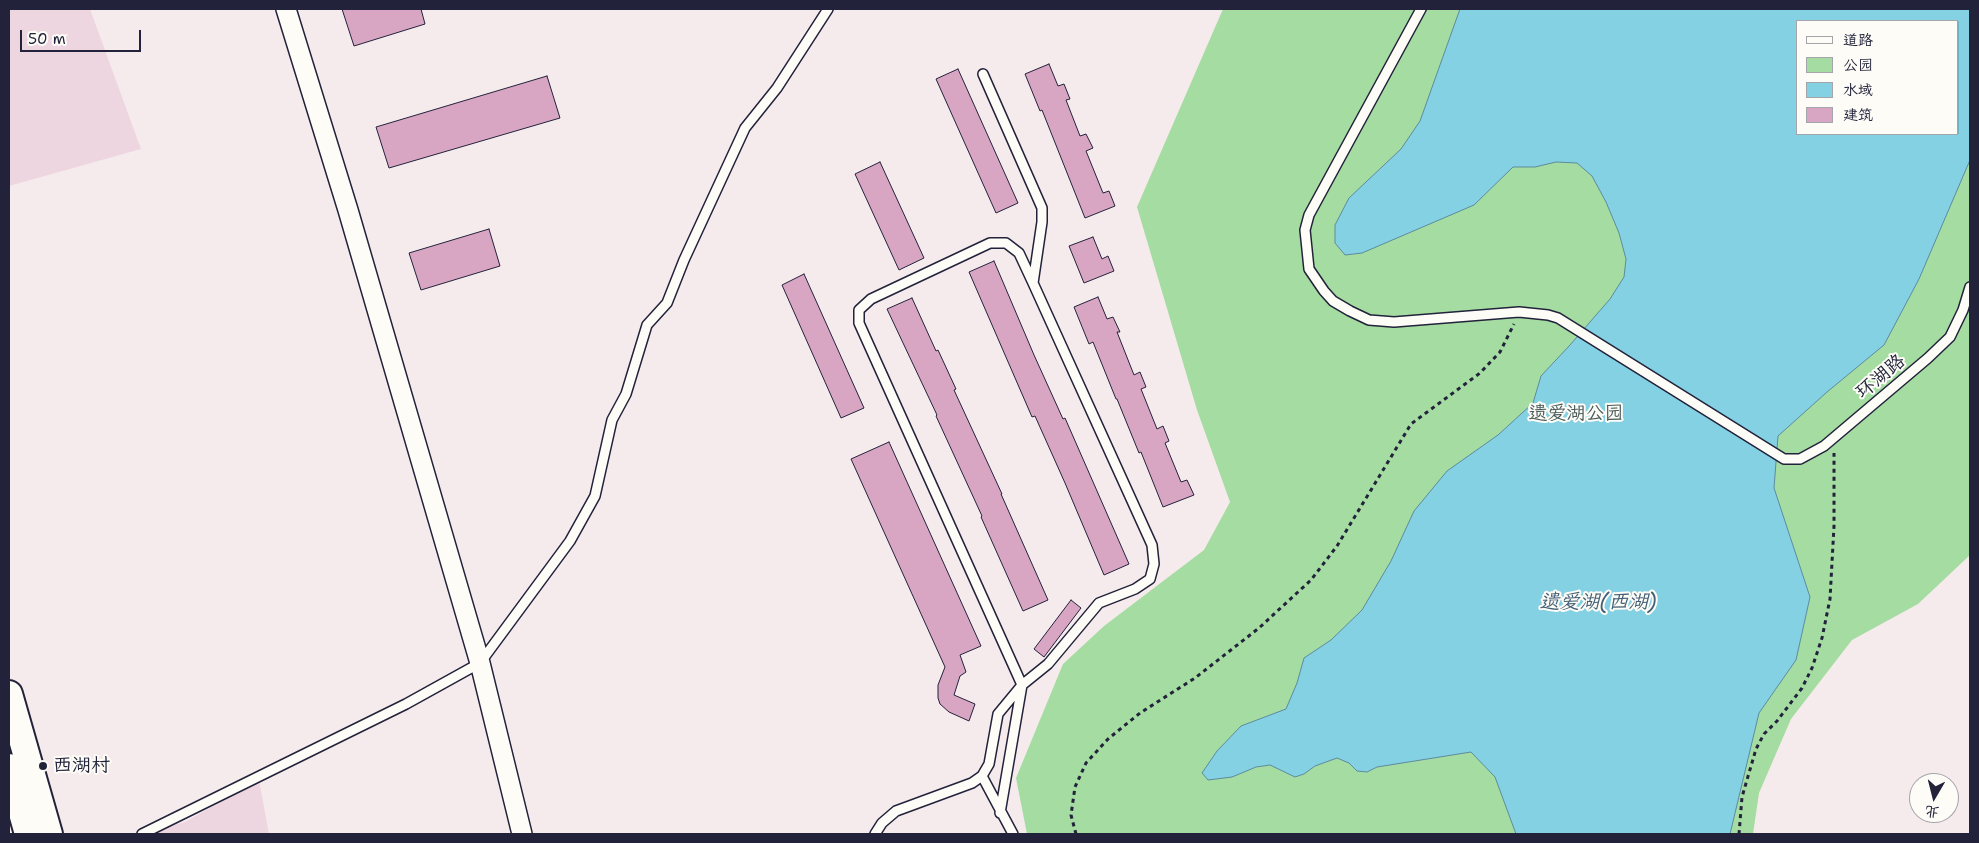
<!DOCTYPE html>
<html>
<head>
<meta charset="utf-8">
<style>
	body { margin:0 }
	#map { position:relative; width:1979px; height:843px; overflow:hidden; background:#f6ebec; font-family:"Shantell Sans","LXGW WenKai TC",sans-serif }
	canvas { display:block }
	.frame { position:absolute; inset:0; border:10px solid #22223b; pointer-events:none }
	.legend { position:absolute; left:1796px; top:20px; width:162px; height:115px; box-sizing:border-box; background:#fdfcf7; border:1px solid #a5a5ac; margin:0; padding:6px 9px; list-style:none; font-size:15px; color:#22223b }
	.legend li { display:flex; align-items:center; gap:10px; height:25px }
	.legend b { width:25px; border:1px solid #a5a5ac }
	.north { position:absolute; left:1909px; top:773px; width:50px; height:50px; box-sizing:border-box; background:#fdfcf7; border:1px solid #a5a5ac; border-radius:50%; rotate:188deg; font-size:14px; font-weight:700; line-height:20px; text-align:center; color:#22223b }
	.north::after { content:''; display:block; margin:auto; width:18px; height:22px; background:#22223b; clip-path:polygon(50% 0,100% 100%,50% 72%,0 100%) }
	.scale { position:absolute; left:20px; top:30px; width:121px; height:22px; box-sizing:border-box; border:2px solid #22223b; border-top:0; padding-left:6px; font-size:15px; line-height:18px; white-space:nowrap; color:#22223b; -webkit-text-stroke:4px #fdfcf7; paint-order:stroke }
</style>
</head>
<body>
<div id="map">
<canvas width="1979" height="843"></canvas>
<div class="frame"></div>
<ul class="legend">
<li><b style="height:6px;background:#fdfcf7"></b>道路</li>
<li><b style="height:14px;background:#a4dca1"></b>公园</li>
<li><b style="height:14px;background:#84d1e3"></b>水域</li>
<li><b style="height:14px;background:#d8a6c2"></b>建筑</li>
</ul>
<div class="north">北</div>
<div class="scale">50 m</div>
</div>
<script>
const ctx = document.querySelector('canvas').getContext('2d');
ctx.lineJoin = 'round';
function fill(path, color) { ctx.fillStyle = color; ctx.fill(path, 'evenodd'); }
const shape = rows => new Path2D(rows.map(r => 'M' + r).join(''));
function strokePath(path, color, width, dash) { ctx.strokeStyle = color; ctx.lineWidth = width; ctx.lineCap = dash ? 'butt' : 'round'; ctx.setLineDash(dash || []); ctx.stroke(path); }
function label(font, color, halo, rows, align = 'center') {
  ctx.font = font + ' "Shantell Sans","LXGW WenKai TC",sans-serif'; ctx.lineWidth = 4; ctx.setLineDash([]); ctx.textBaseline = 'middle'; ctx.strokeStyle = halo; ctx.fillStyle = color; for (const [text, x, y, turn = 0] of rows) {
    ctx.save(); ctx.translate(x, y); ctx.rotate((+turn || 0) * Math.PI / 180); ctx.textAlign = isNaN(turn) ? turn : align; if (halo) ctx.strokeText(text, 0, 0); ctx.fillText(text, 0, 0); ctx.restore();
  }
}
const built = shape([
	[9,9,90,9,141,149,9,186],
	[259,780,269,834,141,834,185,822]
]);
const green = shape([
	[1223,9,1970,9,1970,555,1918,604,1852,640,1791,719,1759,793,1753,834,1027,834,1016,778,1063,664,1104,626,1204,550,1230,502,1197,410,1137,207],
	[1798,21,1958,21,1958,134,1798,134]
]);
const water = shape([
	[1460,9,1970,9,1970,160,1919,279,1884,345,1827,392,1778,436,1774,488,1810,597,1796,660,1759,713,1730,834,1516,834,1495,777,1471,752,1377,767,1367,772,1357,771,1349,763,1337,758,1315,766,1304,774,1295,777,1270,765,1256,767,1232,777,1208,780,1202,773,1217,751,1241,726,1286,709,1297,683,1304,658,1331,640,1362,610,1391,561,1414,511,1447,471,1498,435,1533,403,1541,376,1570,345,1610,299,1624,277,1626,259,1619,233,1606,202,1592,176,1577,163,1556,162,1535,167,1513,167,1474,205,1362,253,1345,255,1335,243,1335,225,1349,198,1401,149,1420,121,1460,9],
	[1798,21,1958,21,1958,134,1798,134,1798,21]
]);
const building = shape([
	[342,9,421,9,425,24,354,46,342,9],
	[1049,64,1058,86,1064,84,1070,99,1066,100,1080,136,1086,134,1093,148,1086,151,1103,193,1109,191,1115,206,1085,218,1042,110,1040,111,1025,74,1049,64],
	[958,69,1018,203,996,213,936,79,958,69],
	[547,76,560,118,389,168,376,127,547,76],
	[880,162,924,258,899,270,855,174,880,162],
	[489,229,500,266,421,290,409,253,489,229],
	[1093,237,1102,259,1108,256,1114,271,1084,283,1069,246,1093,237],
	[994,261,1034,355,1063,419,1065,418,1129,564,1104,575,1065,483,1035,416,1032,417,969,272,994,261],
	[804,274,864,408,841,418,782,285,804,274],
	[1098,297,1107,319,1113,317,1120,332,1117,332,1134,375,1140,372,1146,387,1141,389,1157,429,1163,426,1169,441,1165,443,1181,482,1187,480,1194,495,1163,507,1141,452,1139,453,1117,399,1116,399,1093,342,1089,344,1074,307,1098,297],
	[912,298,936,351,938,350,956,389,954,390,1002,494,1001,494,1048,600,1023,611,981,517,982,516,936,416,937,415,887,309,912,298],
	[889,442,981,646,960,655,966,672,960,676,954,695,975,704,969,721,949,712,940,704,938,698,938,685,945,667,851,459,889,442],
	[1071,600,1081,608,1044,657,1034,649,1071,600]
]);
const path = shape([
	[1076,834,1071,815,1075,787,1086,763,1108,739,1140,713,1195,678,1259,628,1311,580,1337,546,1411,424,1480,373,1500,352,1514,324],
	[1739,834,1742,797,1756,749,1764,734,1777,721,1802,688,1812,668,1822,638,1830,599,1834,526,1834,453]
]);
const service = shape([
	[1421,9,1309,215,1305,230,1309,269,1324,291,1333,301,1350,311,1369,320,1394,322,1519,312,1548,315,1558,318,1784,459,1800,459,1824,446,1928,358,1950,337,1963,310,1970,287],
	[983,74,1042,208,1042,222,1033,283],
	[982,776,1013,834],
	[142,834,406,704,480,663,570,541,595,496,612,420,626,394,647,325,667,303,684,260,745,128,777,88,828,9],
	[875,834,882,823,896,811,972,783,982,776,989,764,998,714,1022,685,859,323,859,310,871,299,990,243,1006,243,1019,253,1033,283,1152,545,1154,564,1150,579,1135,589,1099,603,1048,664,1022,685,1000,813]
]);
const minor = shape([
	[286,9,348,210,480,663,522,834]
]);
const secondary = shape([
	[9,694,49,834],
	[9,767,28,834]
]);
const markers = [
	[43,766,5,"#22223b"]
];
const streetNames = [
	["环湖路",1881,377,-40]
];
const parkNames = [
	["遗爱湖公园",1576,414]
];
const poiNames = [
	["西湖村",53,766]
];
const waterNames = [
	["遗爱湖(西湖)",1598,603]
];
fill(built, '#edd6df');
fill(green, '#a4dca1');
fill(water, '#84d1e3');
strokePath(water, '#5d8ba0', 1);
fill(building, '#d8a6c2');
strokePath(building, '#22223b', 1);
strokePath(service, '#22223b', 12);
strokePath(minor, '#22223b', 22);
strokePath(secondary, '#22223b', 30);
strokePath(path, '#22223b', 3, [4, 4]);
strokePath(service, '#fdfcf7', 9);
strokePath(minor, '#fdfcf7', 19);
strokePath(secondary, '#fdfcf7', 26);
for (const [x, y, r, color] of markers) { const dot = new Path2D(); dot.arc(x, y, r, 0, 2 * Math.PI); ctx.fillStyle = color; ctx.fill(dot); strokePath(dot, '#fdfcf7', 2); }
label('19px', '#22223b', '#fdfcf7', streetNames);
label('19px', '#495a5a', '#fdfcf7', parkNames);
label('19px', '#22223b', '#fdfcf7', poiNames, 'left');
label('italic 20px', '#445f76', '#fdfcf7', waterNames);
</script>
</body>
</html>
